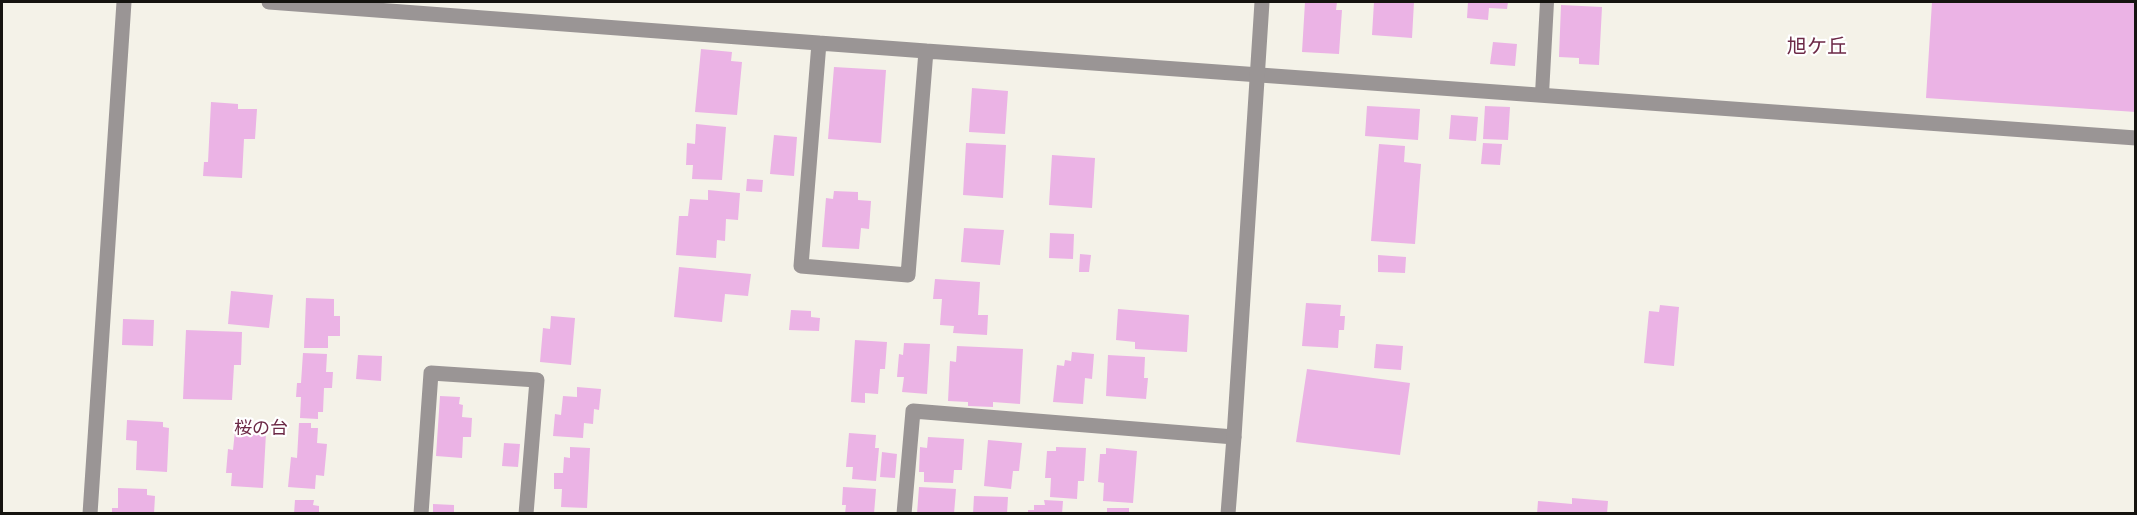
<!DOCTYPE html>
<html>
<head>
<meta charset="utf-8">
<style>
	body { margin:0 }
	#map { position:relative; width:2137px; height:515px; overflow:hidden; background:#f4f2e8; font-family:Roboto,sans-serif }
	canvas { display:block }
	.frame { position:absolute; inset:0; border:3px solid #151410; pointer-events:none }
</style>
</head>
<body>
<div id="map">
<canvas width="2137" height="515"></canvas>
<div class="frame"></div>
</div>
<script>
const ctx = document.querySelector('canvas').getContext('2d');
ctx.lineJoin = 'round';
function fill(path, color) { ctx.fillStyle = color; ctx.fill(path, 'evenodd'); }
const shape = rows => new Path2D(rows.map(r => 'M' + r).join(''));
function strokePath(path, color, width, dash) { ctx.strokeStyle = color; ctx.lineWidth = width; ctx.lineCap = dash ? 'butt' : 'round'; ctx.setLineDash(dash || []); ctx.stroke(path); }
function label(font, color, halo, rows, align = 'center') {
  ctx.font = font + ' Roboto,"Noto Sans JP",sans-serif'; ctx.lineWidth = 4.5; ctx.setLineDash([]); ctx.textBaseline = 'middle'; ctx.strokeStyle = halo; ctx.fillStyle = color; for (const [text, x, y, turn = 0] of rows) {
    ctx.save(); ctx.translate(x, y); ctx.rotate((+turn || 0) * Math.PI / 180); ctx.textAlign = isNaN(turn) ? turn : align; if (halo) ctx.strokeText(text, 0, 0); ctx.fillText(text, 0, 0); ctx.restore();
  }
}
const building = shape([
	[1305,2,1337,2,1336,10,1342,10,1339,54,1302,52],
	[1374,2,1414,2,1412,38,1372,35],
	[1468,2,1508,2,1507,9,1489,8,1488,20,1467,18],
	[1932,2,2136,2,2136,112,1926,98],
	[1561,5,1602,7,1599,65,1579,64,1579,58,1559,57],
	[1493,42,1517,44,1515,66,1490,64],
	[701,49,732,52,731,61,742,62,737,115,695,112],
	[834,67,886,70,881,143,828,139],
	[972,88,1008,91,1005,134,969,132],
	[211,102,238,104,238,109,257,109,255,139,244,139,242,178,203,176,204,162,208,162],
	[1367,106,1420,109,1418,140,1365,136],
	[1485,106,1510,107,1508,140,1483,139],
	[1451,115,1478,117,1476,141,1449,139],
	[696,124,726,127,722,180,692,179,693,165,686,165,687,143,695,144],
	[774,135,797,137,794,176,770,174],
	[966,143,1006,145,1003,198,963,195],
	[1483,143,1502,144,1500,165,1481,164],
	[1379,144,1405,146,1404,162,1421,164,1415,244,1371,241],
	[1052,155,1095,158,1092,208,1049,205],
	[747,179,763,180,762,192,746,191],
	[708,190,740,193,738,220,726,219,725,241,717,240,716,258,676,255,679,216,688,216,690,199,708,200],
	[834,191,858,192,858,200,871,201,869,229,861,228,859,249,822,247,826,198,833,199],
	[964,228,1004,230,1000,265,961,262],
	[1050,233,1074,234,1073,259,1049,258],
	[1080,254,1091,255,1089,272,1079,272],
	[1378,255,1406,257,1405,273,1378,272],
	[679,267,751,274,748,296,725,294,722,322,674,317],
	[935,279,980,282,978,315,988,315,987,335,953,333,954,326,940,325,942,299,933,299],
	[231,291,273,295,269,328,228,324],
	[306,298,334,299,334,316,340,316,340,336,328,336,328,348,304,348],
	[1306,303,1341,305,1340,316,1345,316,1344,330,1339,330,1338,348,1302,346],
	[1660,305,1679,307,1674,366,1644,363,1649,311,1659,312],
	[1118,309,1189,315,1187,352,1135,349,1135,342,1116,340],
	[791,310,811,311,811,317,820,318,819,331,789,330],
	[551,316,575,318,571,365,540,362,543,328,550,329],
	[123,319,154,320,153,346,122,345],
	[186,330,242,332,241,365,234,365,232,400,183,399],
	[855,340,887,342,885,369,880,369,878,394,865,393,865,403,851,402],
	[904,343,930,344,927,394,902,392,904,377,897,377,899,354,903,355],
	[1376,344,1403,346,1401,370,1374,368],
	[957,346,1023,349,1020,404,993,402,993,407,968,406,968,402,948,401,950,361,956,362],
	[1072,352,1094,354,1092,379,1085,378,1083,404,1053,402,1057,365,1064,366,1065,360,1071,361],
	[303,353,327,354,326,372,333,372,332,388,324,388,323,412,318,412,318,419,300,418,301,397,296,397,297,383,301,383],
	[358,355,382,356,381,381,356,379],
	[1108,355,1145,357,1144,378,1148,378,1146,399,1106,396],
	[1307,369,1410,383,1400,455,1296,442],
	[577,387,601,389,599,410,594,409,593,424,584,423,583,438,553,436,555,414,561,415,563,396,577,397],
	[440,396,460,397,459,404,463,405,462,417,472,418,471,437,463,437,462,458,436,456],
	[127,420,163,422,163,427,169,428,167,472,136,470,137,441,126,440],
	[299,423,311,423,311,428,318,428,317,443,327,444,324,476,316,475,315,489,288,487,291,457,297,458],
	[235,431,266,433,263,488,231,486,232,473,226,473,228,449,233,450],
	[849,433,876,435,875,448,879,448,876,481,852,479,853,467,846,467],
	[928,437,964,439,962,470,954,470,953,483,924,482,924,472,919,472,920,447,927,448],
	[988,440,1022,443,1019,471,1013,471,1011,489,984,486],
	[504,443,520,444,518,467,502,466],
	[570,447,590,448,587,508,561,507,562,489,554,489,554,473,563,473,564,457,570,458],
	[1056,447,1086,448,1084,481,1078,481,1077,499,1050,497,1051,478,1045,478,1047,451,1056,451],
	[1106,448,1137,451,1133,503,1103,501,1104,483,1098,482,1100,454,1106,454],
	[882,452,897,454,895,478,880,477],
	[843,487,876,489,874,514,845,514,846,505,842,505],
	[919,487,956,489,954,514,917,514],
	[118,488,147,489,147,495,155,496,154,514,112,514,112,508,118,508],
	[974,496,1008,497,1007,514,973,514],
	[1572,498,1608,501,1607,514,1537,514,1538,501,1572,504],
	[295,500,314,500,313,505,319,506,319,514,294,514],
	[1044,500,1063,501,1062,514,1028,514,1028,510,1034,510,1034,505,1045,505],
	[433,504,454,505,454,514,433,514],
	[1107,508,1129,508,1129,514,1107,514]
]);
const service = shape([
	[1542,94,1547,2]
]);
const minor = shape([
	[269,2,926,51,2136,138],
	[819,43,801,266,908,275,926,51],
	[90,514,124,2],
	[421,514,431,373,537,380,526,514],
	[904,514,913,411,1234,437]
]);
const tertiary = shape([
	[1228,514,1234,437,1262,2]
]);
const neighbourhoodNames = [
	["桜の台",261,429]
];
const quarterNames = [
	["旭ケ丘",1817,48]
];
fill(building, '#ebb3e5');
strokePath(service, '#9a9595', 14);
strokePath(minor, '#9a9595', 15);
strokePath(tertiary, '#9a9595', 15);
label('18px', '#6c2946', '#fff', neighbourhoodNames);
label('20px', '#6c2946', '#fff', quarterNames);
</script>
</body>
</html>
